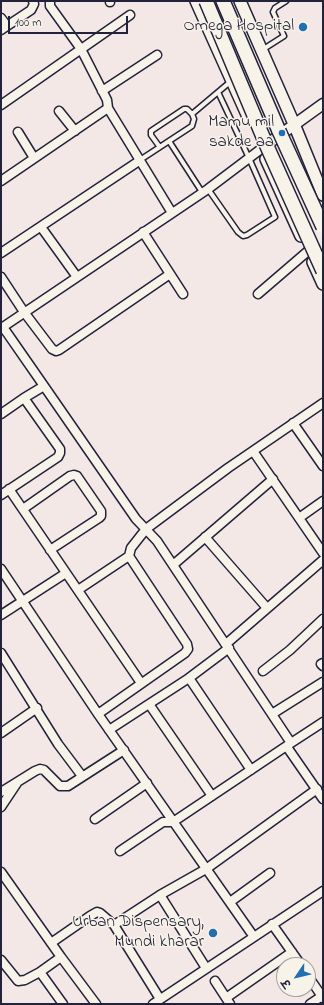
<!DOCTYPE html>
<html>
<head>
<meta charset="utf-8">
<style>
	body { margin:0 }
	#map { position:relative; width:324px; height:1005px; overflow:hidden; background:#f4e8e6; font-family:"Indie Flower","Playpen Sans Deva",sans-serif }
	canvas { display:block }
	.frame { position:absolute; inset:0; border:2px solid #22223b; pointer-events:none }
	.north { position:absolute; left:276px; top:957px; width:40px; height:40px; box-sizing:border-box; background:#f7f3e8; border:1px solid #a29fa3; border-radius:50%; rotate:235deg; font-size:11px; font-weight:700; line-height:16px; text-align:center; color:#22223b }
	.north::after { content:''; display:block; margin:auto; width:14px; height:18px; background:#1f6fb2; clip-path:polygon(50% 0,100% 100%,50% 72%,0 100%) }
	.scale { position:absolute; left:8px; top:16px; width:120px; height:18px; box-sizing:border-box; border:2px solid #22223b; border-top:0; padding-left:5px; font-size:12px; line-height:14px; white-space:nowrap; color:#22223b; -webkit-text-stroke:3px #f7f3e8; paint-order:stroke }
</style>
</head>
<body>
<div id="map">
<canvas width="324" height="1005"></canvas>
<div class="frame"></div>
<div class="north">उ</div>
<div class="scale">100 m</div>
</div>
<script>
const ctx = document.querySelector('canvas').getContext('2d');
ctx.lineJoin = 'round';
const shape = rows => new Path2D(rows.map(r => 'M' + r).join(''));
function strokePath(path, color, width, dash) { ctx.strokeStyle = color; ctx.lineWidth = width; ctx.lineCap = dash ? 'butt' : 'round'; ctx.setLineDash(dash || []); ctx.stroke(path); }
function label(font, color, halo, rows, align = 'center') {
  ctx.font = font + ' "Indie Flower",sans-serif'; ctx.lineWidth = 3; ctx.setLineDash([]); ctx.textBaseline = 'middle'; ctx.strokeStyle = halo; ctx.fillStyle = color; for (const [text, x, y, turn = 0] of rows) {
    ctx.save(); ctx.translate(x, y); ctx.rotate((+turn || 0) * Math.PI / 180); ctx.textAlign = isNaN(turn) ? turn : align; if (halo) ctx.strokeText(text, 0, 0); ctx.fillText(text, 0, 0); ctx.restore();
  }
}
const service = shape([
	[262,50,284,36,273,12,275,8,286,1],
	[169,141,202,192],
	[159,146,151,135,151,131,184,109,187,109,192,114],
	[140,160,192,126,194,119,192,114,230,82],
	[208,189,238,232,243,236,247,235,275,217,249,158,218,92]
]);
const minor = shape([
	[50,1,50,6,81,49,107,100,108,108],
	[110,1,110,2],
	[1,18,7,26],
	[1,30,31,10,34,4,33,1],
	[102,91,157,55],
	[1,105,130,15],
	[59,111,75,131],
	[18,132,34,158],
	[1,181,108,108,172,213],
	[41,227,77,277],
	[143,232,183,294],
	[1,253,139,161],
	[1,277,24,312,52,349,56,351,59,350,170,274],
	[258,294,308,251],
	[44,386,136,519,157,541,291,743,173,822,163,822,120,851],
	[1,414,24,398],
	[293,423,323,466],
	[253,451,323,553],
	[9,489,141,683],
	[1,495,58,457,60,453,60,449,24,398,44,386,3,327,208,189,261,149],
	[23,509,70,476,74,475,77,476,101,511,101,516,99,518,50,550],
	[299,518,323,501],
	[205,537,267,608],
	[129,556,131,548,146,529,228,468,323,403],
	[173,565,273,479],
	[1,569,98,714,254,937],
	[78,590,129,556,187,644,188,649,185,653,98,714],
	[1,615,66,573],
	[226,644,323,560],
	[229,648,189,678,251,770],
	[1,653,58,744,82,776],
	[323,663,321,664,323,666],
	[263,671,290,650,323,619],
	[189,678,149,704,212,796],
	[272,714,323,682],
	[109,730,149,704],
	[1,733,37,708],
	[291,743,323,722],
	[287,747,323,799],
	[1,792,35,771,40,769,44,770,60,786,68,786,124,750],
	[1,807,17,783],
	[95,819,147,783],
	[1,872,61,957,40,972,25,980,18,981,1,960],
	[160,895,206,968],
	[230,902,270,873],
	[272,924,301,965],
	[114,925,160,895,206,869,317,789],
	[51,943,90,916,97,912,100,913,114,925,160,999],
	[61,957,96,1004],
	[40,972,63,1004],
	[308,976,323,998],
	[215,981,230,1004],
	[226,998,292,952],
	[153,1004,323,891],
	[310,1004,322,996]
]);
const tertiary = shape([
	[262,148,323,104]
]);
const secondary = shape([
	[196,1,249,119],
	[240,1,294,124,323,195],
	[266,159,301,236],
	[313,262,323,284]
]);
const trunk = shape([
	[223,1,279,131]
]);
const trunkBridge = shape([
	[206,1,266,144,323,271],
	[279,131,323,227]
]);
const markers = [
	[303,27,5,"#1f6fb2"],
	[282,133,4,"#1f6fb2"],
	[213,933,5,"#1f6fb2"]
];
const poiNames = [
	["Omega Hospital",294,27],
	["Mamu mil",274,123],
	["sakde aa",274,143],
	["Urban Dispensary,",204,923],
	["Mundi kharar",204,943]
];
strokePath(service, '#22223b', 7);
strokePath(minor, '#22223b', 11);
strokePath(tertiary, '#22223b', 13);
strokePath(secondary, '#22223b', 14);
strokePath(trunk, '#22223b', 16);
strokePath(service, '#f7f3e8', 4);
strokePath(minor, '#f7f3e8', 8);
strokePath(tertiary, '#f7f3e8', 10);
strokePath(secondary, '#f7f3e8', 11);
strokePath(trunk, '#f7f3e8', 13);
strokePath(trunkBridge, '#22223b', 16, []);
strokePath(trunkBridge, '#f7f3e8', 13);
for (const [x, y, r, color] of markers) { const dot = new Path2D(); dot.arc(x, y, r, 0, 2 * Math.PI); ctx.fillStyle = color; ctx.fill(dot); strokePath(dot, '#f7f3e8', 1.5); }
label('17px', '#22223b', '#f7f3e8', poiNames, 'right');
</script>
</body>
</html>
